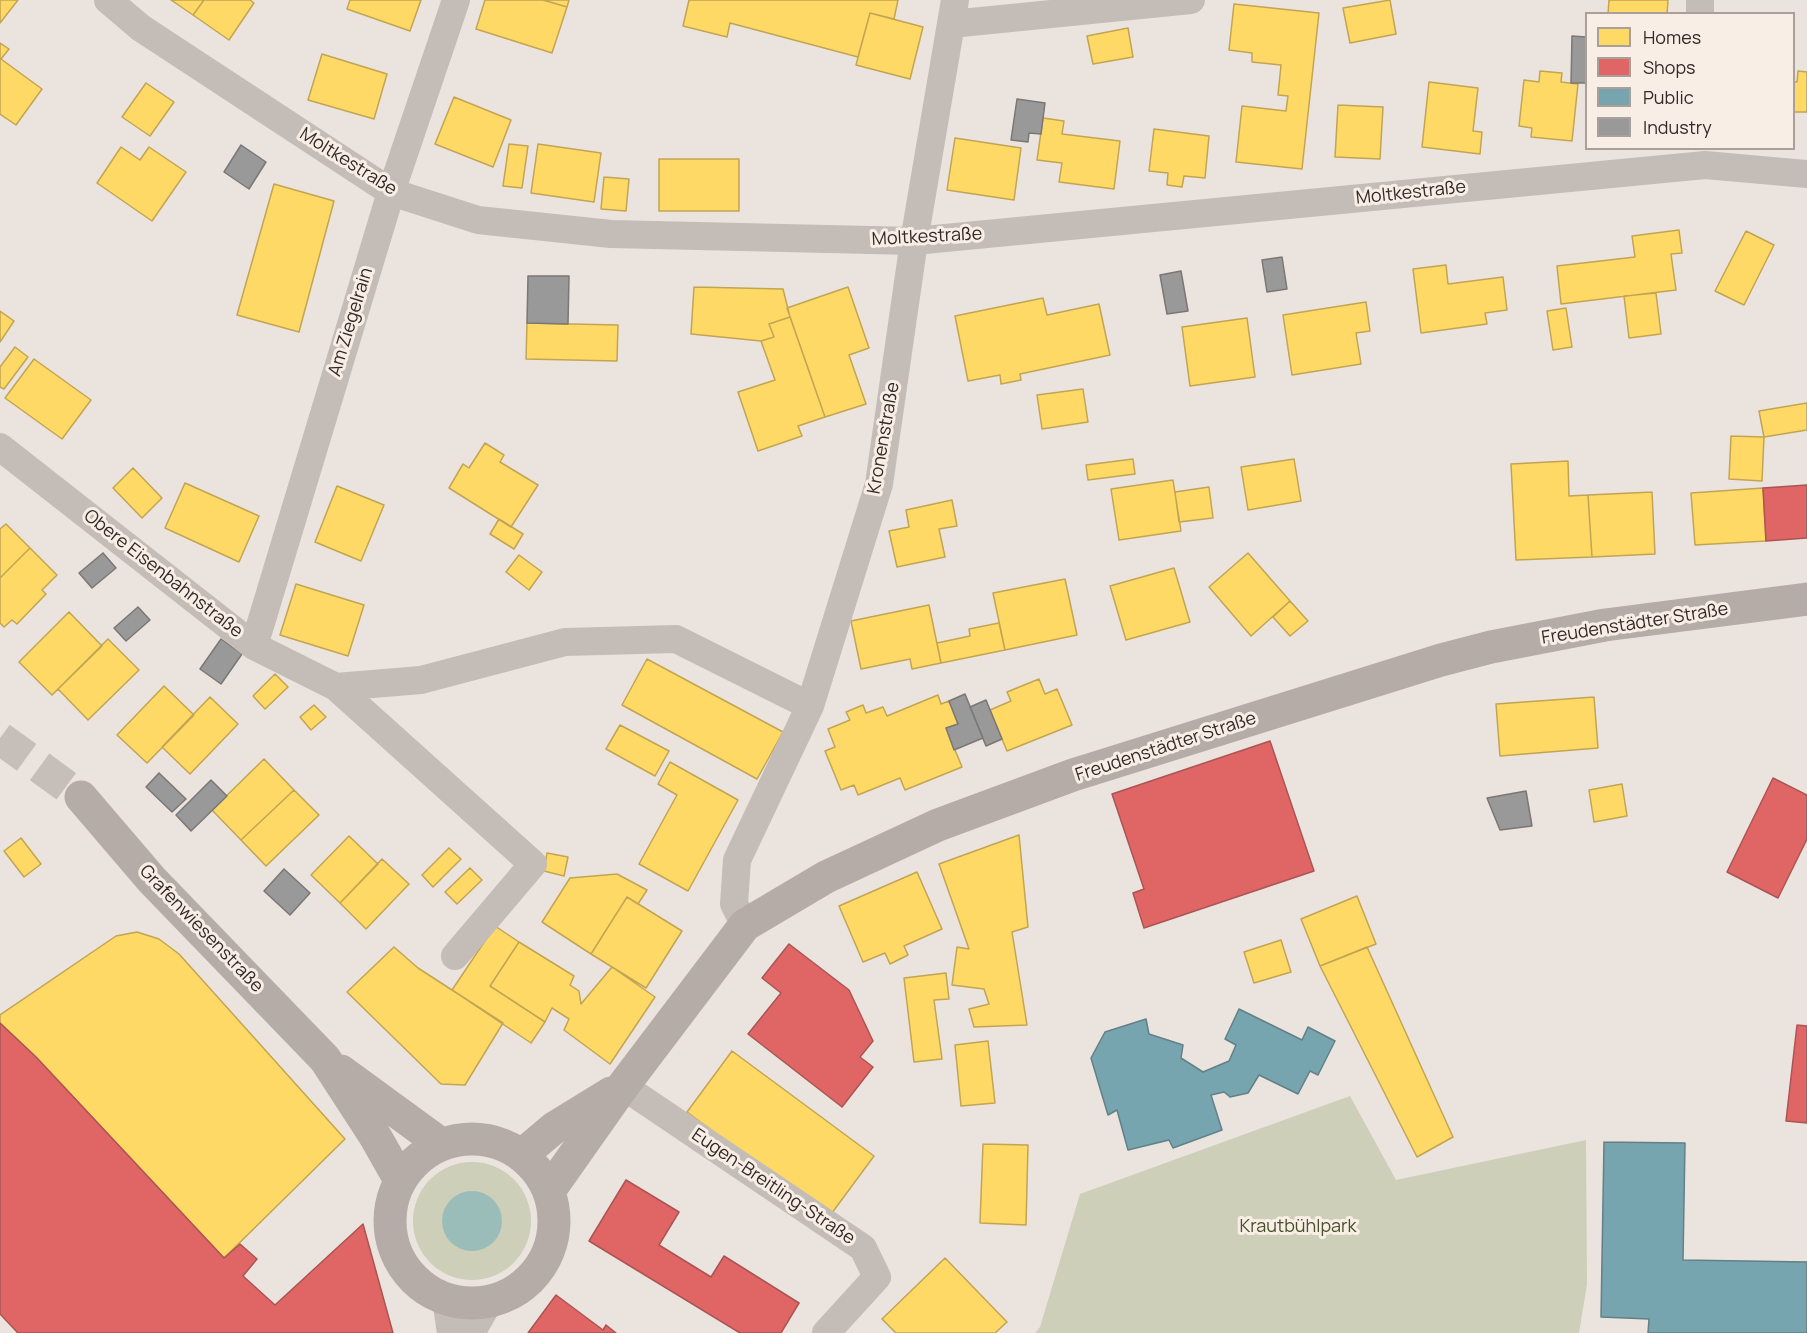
<!DOCTYPE html>
<html>
<head>
<meta charset="utf-8">
<style>
	body { margin:0 }
	#map { position:relative; width:1807px; height:1333px; overflow:hidden; background:#ebe4de; font-family:Manrope,sans-serif }
	canvas { display:block }
	.legend { position:absolute; left:1585px; top:12px; width:210px; height:138px; box-sizing:border-box; background:#f8eee5; border:2px solid #aa9f99; margin:0; padding:8px 10px; list-style:none; font-size:18px; color:#342926 }
	.legend li { display:flex; align-items:center; gap:12px; height:30px }
	.legend b { width:30px; border:2px solid #aa9f99 }
</style>
</head>
<body>
<div id="map">
<canvas width="1807" height="1333"></canvas>
<ul class="legend">
<li><b style="height:16px;background:#ffd966"></b>Homes</li>
<li><b style="height:16px;background:#e06666"></b>Shops</li>
<li><b style="height:16px;background:#76a5af"></b>Public</li>
<li><b style="height:16px;background:#999"></b>Industry</li>
</ul>
</div>
<script>
const ctx = document.querySelector('canvas').getContext('2d');
ctx.lineJoin = 'round';
function fill(path, color) { ctx.fillStyle = color; ctx.fill(path, 'evenodd'); }
const shape = rows => new Path2D(rows.map(r => 'M' + r).join(''));
function strokePath(path, color, width, dash) { ctx.strokeStyle = color; ctx.lineWidth = width; ctx.lineCap = dash ? 'butt' : 'round'; ctx.setLineDash(dash || []); ctx.stroke(path); }
function label(font, color, halo, rows, align = 'center') {
  ctx.font = font + ' Manrope,sans-serif'; ctx.lineWidth = 6; ctx.setLineDash([]); ctx.textBaseline = 'middle'; ctx.strokeStyle = halo; ctx.fillStyle = color; for (const [text, x, y, turn = 0] of rows) {
    ctx.save(); ctx.translate(x, y); ctx.rotate((+turn || 0) * Math.PI / 180); ctx.textAlign = isNaN(turn) ? turn : align; if (halo) ctx.strokeText(text, 0, 0); ctx.fillText(text, 0, 0); ctx.restore();
  }
}
const green = shape([
	[1350,1096,1396,1180,1586,1140,1587,1284,1579,1333,1035,1333,1040,1327,1080,1194],
	'413 1221a59 59 0 1 1 118 0a59 59 0 1 1-118 0Z'
]);
const water = shape([
	'442 1221a30 30 0 1 1 60 0a30 30 0 1 1-60 0Z'
]);
const homes = shape([
	[0,0,18,0,0,23,0,0],
	[171,0,204,0,193,15,171,0],
	[204,0,250,0,254,3,229,40,193,15,204,0],
	[350,0,421,0,410,31,347,9,350,0],
	[485,0,543,0,567,7,552,53,476,29,485,0],
	[543,0,569,0,567,7,543,0],
	[689,0,898,0,894,19,870,13,858,57,730,23,727,37,683,26,689,0],
	[1390,0,1396,34,1350,43,1343,8,1390,0],
	[1609,0,1668,0,1667,14,1608,14,1609,0],
	[1234,4,1319,13,1302,169,1236,162,1242,106,1286,111,1288,96,1278,95,1281,65,1252,62,1252,53,1229,50,1234,4],
	[870,13,923,27,910,79,856,65,870,13],
	[1128,28,1133,57,1093,64,1087,36,1128,28],
	[0,43,9,49,1,59,42,89,16,125,0,114,0,43],
	[322,54,387,74,374,119,308,100,322,54],
	[1540,71,1562,73,1561,82,1578,84,1572,141,1531,137,1532,128,1519,126,1524,80,1539,82,1540,71],
	[1798,71,1807,72,1807,112,1794,112,1794,82,1797,82,1798,71],
	[1429,82,1478,88,1473,131,1482,132,1480,154,1422,147,1429,82],
	[146,83,174,102,150,136,122,117,146,83],
	[454,97,511,120,493,167,435,144,454,97],
	[1338,105,1383,107,1380,159,1335,157,1338,105],
	[1043,118,1064,121,1062,134,1120,141,1114,189,1059,182,1062,163,1037,160,1043,118],
	[1154,129,1209,136,1205,178,1184,176,1182,187,1167,185,1168,173,1149,171,1154,129],
	[955,138,1021,148,1014,200,947,190,955,138],
	[509,144,528,146,522,188,503,186,509,144],
	[538,144,601,153,594,202,531,193,538,144],
	[121,147,140,160,149,147,186,172,152,221,97,183,121,147],
	[659,159,739,159,739,211,659,211,659,159],
	[604,177,629,179,626,211,601,209,604,177],
	[274,184,334,201,299,332,237,315,274,184],
	[1679,230,1682,253,1671,254,1676,290,1561,304,1557,266,1635,257,1632,236,1679,230],
	[1746,231,1774,245,1744,305,1715,291,1746,231],
	[1446,265,1448,284,1503,277,1507,310,1485,313,1487,324,1421,333,1413,269,1446,265],
	[694,287,783,289,790,317,769,324,774,337,761,341,691,334,694,287],
	[848,287,869,348,849,355,866,404,825,417,787,308,848,287],
	[1656,293,1661,334,1629,338,1624,296,1656,293],
	[1043,298,1047,315,1099,304,1110,355,1020,374,1021,380,1001,384,1000,375,968,381,955,316,1043,298],
	[1366,302,1370,331,1356,333,1361,364,1292,375,1283,315,1366,302],
	[1566,308,1572,347,1553,350,1547,311,1566,308],
	[0,311,14,321,0,342,0,311],
	[790,317,825,417,798,426,802,436,758,451,738,392,775,380,761,341,774,337,769,324,790,317],
	[1247,318,1255,377,1190,386,1182,327,1247,318],
	[527,323,618,325,617,361,526,359,527,323],
	[15,347,28,357,4,389,0,387,0,367,15,347],
	[34,359,91,400,62,439,5,398,34,359],
	[1083,389,1088,422,1042,429,1037,395,1083,389],
	[1807,403,1807,430,1764,437,1759,411,1807,403],
	[1731,436,1764,437,1762,481,1729,479,1731,436],
	[485,443,504,455,500,462,538,485,511,527,449,488,463,464,469,468,485,443],
	[1133,459,1135,474,1088,480,1086,465,1133,459],
	[1294,459,1301,501,1248,510,1241,467,1294,459],
	[1568,461,1569,496,1588,495,1592,557,1516,560,1511,464,1568,461],
	[133,468,162,498,142,518,113,488,133,468],
	[1173,480,1181,531,1119,540,1111,489,1173,480],
	[185,483,259,516,239,562,165,528,185,483],
	[337,486,384,505,361,561,315,542,337,486],
	[1209,487,1213,518,1179,522,1175,492,1209,487],
	[1763,488,1766,541,1695,545,1691,493,1763,488],
	[1652,492,1655,554,1592,557,1588,495,1652,492],
	[952,500,957,526,939,529,945,557,897,567,889,531,909,527,906,510,952,500],
	[499,519,523,534,514,549,490,534,499,519],
	[6,524,30,548,0,578,0,529,6,524],
	[30,548,57,575,42,590,46,594,17,624,12,620,4,627,0,623,0,578,30,548],
	[1248,553,1290,601,1251,636,1209,587,1248,553],
	[519,555,542,572,529,590,506,572,519,555],
	[1174,568,1190,622,1126,640,1110,586,1174,568],
	[1065,579,1077,635,1005,650,993,593,1065,579],
	[296,584,364,605,348,656,280,635,296,584],
	[1290,601,1308,621,1290,636,1273,617,1290,601],
	[929,605,941,663,912,669,910,659,861,669,851,621,929,605],
	[69,612,102,646,52,695,19,662,69,612],
	[999,623,1005,650,941,663,937,643,970,636,969,629,999,623],
	[108,639,139,670,88,720,58,689,108,639],
	[647,659,783,732,757,779,622,705,647,659],
	[275,674,288,687,265,709,253,696,275,674],
	[1039,679,1045,694,1057,689,1072,725,1007,751,990,710,1011,701,1007,692,1039,679],
	[164,686,194,715,147,763,117,735,164,686],
	[938,695,941,704,949,701,958,724,946,728,962,767,905,790,900,778,858,795,854,785,841,790,825,751,835,747,828,729,850,720,846,712,863,705,866,713,883,707,887,716,938,695],
	[210,697,238,724,190,774,162,747,210,697],
	[1594,697,1598,748,1500,756,1496,704,1594,697],
	[314,705,326,717,311,730,300,717,314,705],
	[620,725,669,751,655,776,606,749,620,725],
	[264,759,294,790,241,840,212,810,264,759],
	[670,762,738,800,688,891,639,864,677,795,658,784,670,762],
	[1622,784,1627,816,1594,822,1589,790,1622,784],
	[294,790,319,815,266,866,241,840,294,790],
	[1019,835,1028,927,1012,932,1027,1025,974,1027,969,1009,989,1004,984,989,952,985,957,947,969,949,939,864,1019,835],
	[349,836,378,864,340,903,311,875,349,836],
	[21,838,41,864,24,877,4,851,21,838],
	[449,848,461,859,433,887,422,875,449,848],
	[547,853,568,857,564,876,544,871,547,853],
	[382,859,409,884,366,929,340,903,382,859],
	[470,868,482,880,457,904,445,892,470,868],
	[917,872,942,929,904,946,908,955,890,964,885,953,863,962,839,906,917,872],
	[617,874,647,890,638,904,627,897,591,954,542,922,570,878,617,874],
	[1357,896,1376,944,1320,966,1301,919,1357,896],
	[627,897,682,931,646,988,591,954,627,897],
	[495,926,519,942,490,986,545,1022,531,1043,452,990,495,926],
	[137,932,159,939,179,954,345,1139,224,1258,36,1057,0,1023,0,1015,116,936,137,932],
	[1281,940,1291,972,1254,983,1244,952,1281,940],
	[519,942,574,976,570,985,579,991,581,1004,612,967,655,997,610,1064,564,1030,569,1019,552,1008,545,1022,490,986,519,942],
	[394,947,418,968,503,1023,465,1085,441,1084,347,992,394,947],
	[1367,947,1453,1137,1417,1157,1320,966,1367,947],
	[946,973,949,999,934,1000,942,1059,914,1062,904,978,946,973],
	[988,1041,995,1103,961,1106,955,1045,988,1041],
	[732,1051,874,1156,829,1217,687,1112,732,1051],
	[983,1144,1028,1145,1026,1225,980,1223,983,1144],
	[945,1258,1007,1322,995,1333,896,1333,882,1319,945,1258]
]);
const shops = shape([
	[1807,485,1807,538,1766,541,1763,488,1807,485],
	[1270,741,1314,871,1144,928,1133,893,1144,889,1112,794,1270,741],
	[1773,778,1807,795,1807,839,1778,898,1727,872,1773,778],
	[789,944,849,990,873,1041,860,1057,873,1067,842,1107,748,1034,781,993,762,978,789,944],
	[0,1023,36,1057,224,1258,240,1244,257,1259,243,1276,275,1305,363,1224,393,1333,18,1333,0,1314,0,1023],
	[1797,1025,1807,1026,1807,1123,1786,1121,1797,1025],
	[626,1180,679,1212,659,1245,711,1277,724,1256,799,1303,781,1333,740,1333,589,1241,626,1180],
	[556,1295,603,1330,606,1325,616,1333,528,1333,556,1295]
]);
const public = shape([
	[1239,1009,1302,1040,1308,1027,1335,1041,1318,1075,1310,1071,1298,1094,1259,1075,1248,1093,1230,1097,1224,1092,1211,1095,1222,1130,1173,1148,1169,1140,1128,1150,1117,1110,1108,1115,1091,1058,1105,1032,1146,1019,1149,1034,1183,1045,1181,1058,1203,1072,1229,1061,1236,1045,1225,1039,1239,1009],
	[1604,1142,1685,1143,1683,1260,1807,1262,1807,1333,1648,1333,1649,1319,1601,1317,1604,1142]
]);
const industry = shape([
	[1572,36,1586,37,1586,83,1571,83,1572,36],
	[1017,99,1045,103,1041,134,1029,133,1028,142,1011,140,1017,99],
	[241,145,266,162,249,189,224,172,241,145],
	[1282,257,1287,289,1267,292,1262,260,1282,257],
	[1181,271,1188,311,1167,314,1160,275,1181,271],
	[528,276,569,276,568,324,527,323,528,276],
	[103,553,116,568,92,588,79,573,103,553],
	[138,607,150,620,126,641,114,628,138,607],
	[221,639,242,654,221,684,200,669,221,639],
	[965,694,983,738,954,750,946,728,958,724,949,701,965,694],
	[986,700,1002,739,986,746,970,707,986,700],
	[159,773,186,799,172,812,146,787,159,773],
	[211,780,227,796,191,831,176,815,211,780],
	[1526,791,1532,826,1500,830,1487,798,1526,791],
	[284,869,310,893,290,915,264,891,284,869]
]);
const secondaryTunnel = shape([
	[0,738,81,797]
]);
const street = shape([
	[108,0,141,28,391,192,478,220,611,234,914,241,1705,165,1807,174],
	[1700,0,1700,14],
	[951,24,1191,0],
	[0,447,254,646,336,687,421,680,565,642,676,639,810,706],
	[254,646,391,192,456,0],
	[336,687,533,864,455,956],
	[745,925,734,904,737,860,810,706,879,484,914,241,955,0],
	[623,1086,863,1248,877,1277,826,1333],
	[446,1299,451,1333],
	[471,1333,489,1302]
]);
const secondary = shape([
	[81,797,152,880,325,1059,375,1136,400,1180],
	[341,1071,441,1144],
	'390 1221a82 82 0 1 1 164 0a82 82 0 1 1-164 0Z',
	[522,1155,554,1128,611,1093],
	[549,1191,623,1086,745,925,826,877,938,825,1073,775,1441,660,1491,647,1605,625,1807,599]
]);
const streetNames = [
	["Moltkestraße",348,162,32],
	["Moltkestraße",1411,193,-6],
	["Moltkestraße",927,237,-3],
	["Am Ziegelrain",351,322,-73],
	["Kronenstraße",884,438,-80],
	["Obere Eisenbahnstraße",163,574,38],
	["Freudenstädter Straße",1635,624,-9],
	["Freudenstädter Straße",1166,747,-18],
	["Grafenwiesenstraße",201,929,46],
	["Eugen-Breitling-Straße",773,1187,34]
];
const parkNames = [
	["Krautbühlpark",1298,1227]
];
fill(green, '#cdcfb8');
fill(water, '#9bbdba');
fill(homes, '#ffd966');
strokePath(homes, '#c2a453', 1.5);
fill(shops, '#e06666');
strokePath(shops, '#ac5453', 1.5);
fill(public, '#76a5af');
strokePath(public, '#628086', 1.5);
fill(industry, '#999');
strokePath(industry, '#7b7776', 1.5);
strokePath(secondaryTunnel, '#c6bfb9', 33, [33, 16]);
strokePath(street, '#c4bcb7', 28);
strokePath(secondary, '#b5aca8', 33);
label('18px', '#342926', '#f8eee5', streetNames);
label('18px', '#46512b', '#f8eee5', parkNames);
</script>
</body>
</html>
